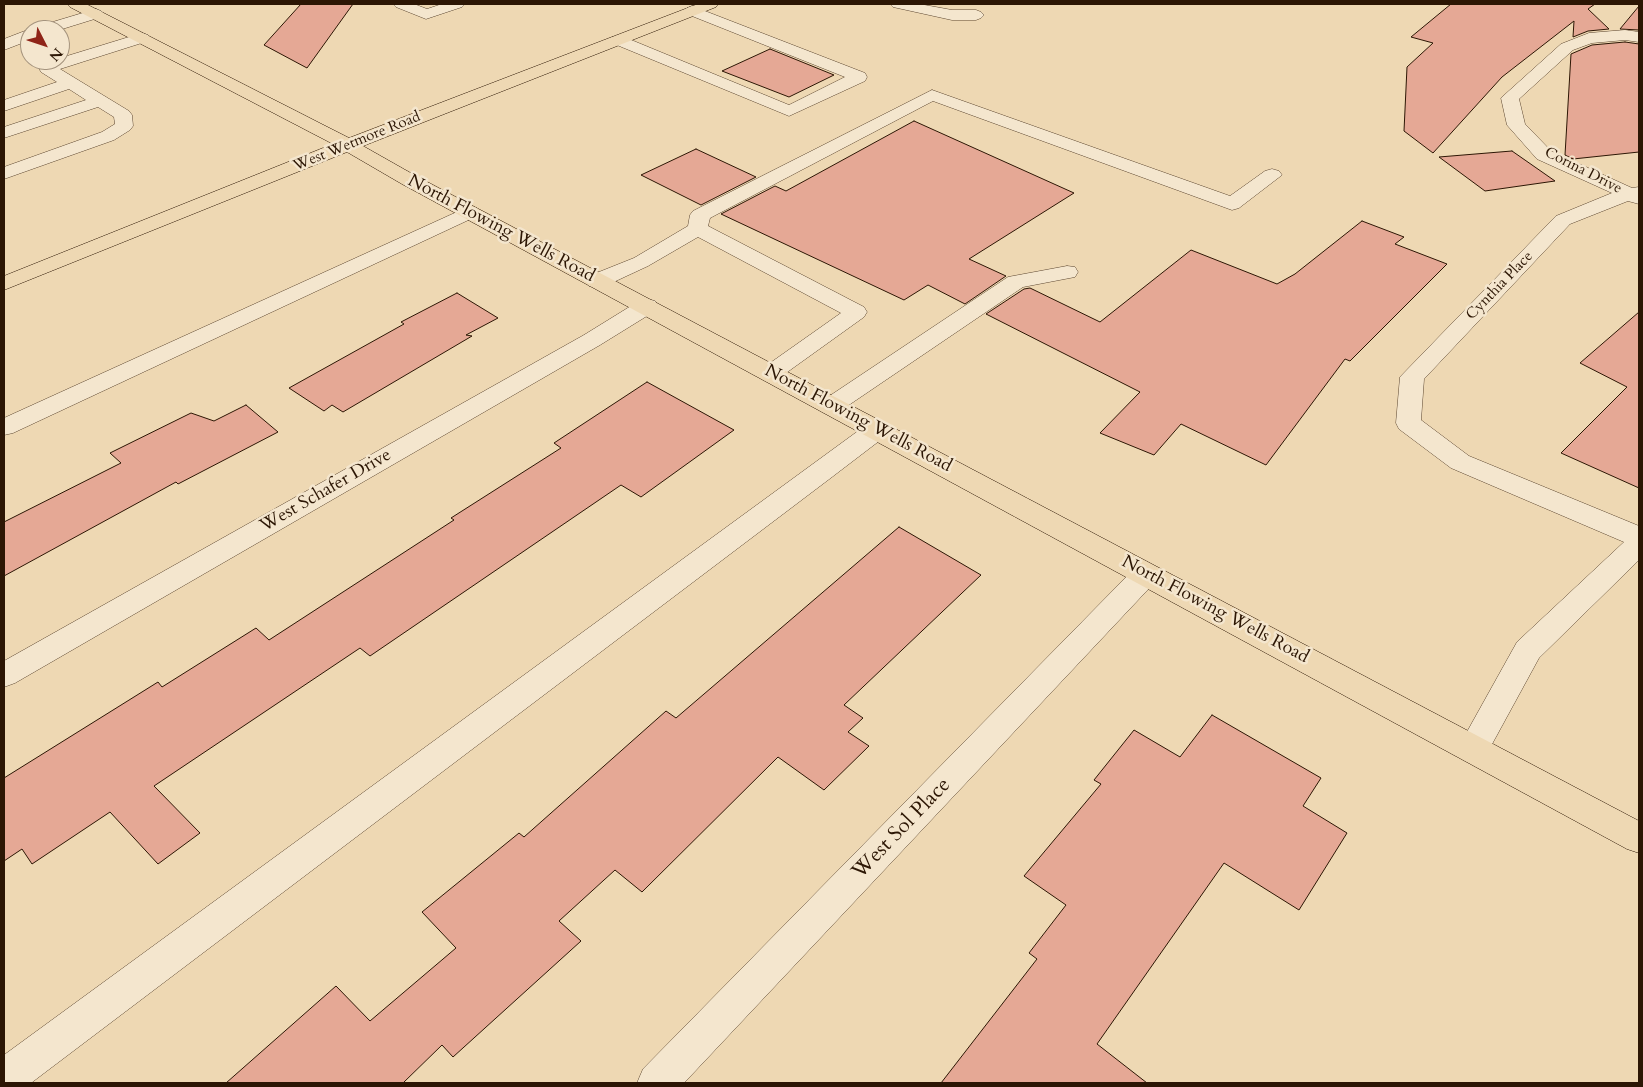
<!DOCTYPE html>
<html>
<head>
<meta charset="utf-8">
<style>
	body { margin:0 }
	#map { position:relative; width:1643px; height:1087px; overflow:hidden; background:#eed8b3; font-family:Cardo,serif }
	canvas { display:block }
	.frame { position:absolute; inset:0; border:5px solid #2c1604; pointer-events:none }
	.north { position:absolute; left:20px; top:20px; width:50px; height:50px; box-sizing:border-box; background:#f4e6ce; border:1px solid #a4937d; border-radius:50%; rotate:131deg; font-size:14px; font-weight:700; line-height:20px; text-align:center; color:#2c1604 }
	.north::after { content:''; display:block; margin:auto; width:18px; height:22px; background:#8f2418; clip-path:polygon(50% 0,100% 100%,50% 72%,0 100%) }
</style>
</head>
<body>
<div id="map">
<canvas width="1643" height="1087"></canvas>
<div class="frame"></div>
<div class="north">N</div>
</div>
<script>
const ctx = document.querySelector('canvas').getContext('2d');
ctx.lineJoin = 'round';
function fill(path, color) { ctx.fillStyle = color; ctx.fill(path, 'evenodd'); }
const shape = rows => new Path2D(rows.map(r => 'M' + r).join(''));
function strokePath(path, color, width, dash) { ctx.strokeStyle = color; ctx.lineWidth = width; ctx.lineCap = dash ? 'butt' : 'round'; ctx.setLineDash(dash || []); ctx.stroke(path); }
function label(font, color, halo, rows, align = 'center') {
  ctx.font = font + ' Cardo,serif'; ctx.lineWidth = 5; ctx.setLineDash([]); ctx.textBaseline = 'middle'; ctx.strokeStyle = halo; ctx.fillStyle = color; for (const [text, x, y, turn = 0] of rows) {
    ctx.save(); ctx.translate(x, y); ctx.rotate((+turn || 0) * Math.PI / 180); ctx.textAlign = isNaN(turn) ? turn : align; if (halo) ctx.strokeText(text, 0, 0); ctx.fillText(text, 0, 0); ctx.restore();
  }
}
const building = shape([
	[301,4,353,4,307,68,264,45,301,4],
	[1451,4,1595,4,1588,9,1609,29,1588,31,1573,37,1574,21,1502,77,1433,153,1404,131,1407,67,1433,43,1411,37,1451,4],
	[1639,6,1639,30,1620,29,1639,6],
	[1625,42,1639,44,1639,152,1573,159,1565,155,1571,54,1592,45,1625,42],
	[770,49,834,75,789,97,722,71,770,49],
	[914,121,1074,193,969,259,1006,276,965,304,928,285,904,300,721,214,775,186,786,191,914,121],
	[696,149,756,177,701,205,641,175,696,149],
	[1512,151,1555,181,1485,191,1439,157,1512,151],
	[1362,221,1404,237,1395,244,1447,264,1350,361,1345,359,1266,465,1181,424,1154,455,1100,433,1140,392,986,314,1024,289,1030,288,1100,322,1191,250,1277,284,1295,274,1362,221],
	[457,293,498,318,466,335,472,336,343,412,332,405,324,411,289,388,404,324,401,322,457,293],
	[1639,312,1639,488,1561,453,1627,387,1580,363,1639,312],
	[647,382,734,430,641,497,621,485,370,656,360,648,154,786,200,833,158,864,110,812,32,864,22,849,4,861,4,778,158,682,162,687,256,628,269,640,454,520,451,518,561,448,554,443,647,382],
	[246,405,278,432,178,484,176,482,4,576,4,522,121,463,110,453,191,413,214,421,246,405],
	[899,527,981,575,844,705,863,718,848,732,869,746,824,790,778,757,642,892,615,870,559,921,581,941,453,1057,442,1045,403,1083,226,1083,336,986,370,1021,456,948,422,912,519,833,524,837,666,711,676,718,899,527],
	[1212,715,1321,778,1303,806,1347,833,1299,910,1224,863,1097,1044,1147,1083,941,1083,1037,959,1029,953,1066,905,1024,876,1101,784,1094,780,1134,730,1180,757,1212,715]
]);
const minor = shape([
	[393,4,414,4,427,9,442,4,465,4,462,7,426,19,396,7,393,4],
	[890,4,919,4,952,10,976,10,981,12,984,15,981,18,976,20,952,20,893,7,890,4],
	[692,6,865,73,867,77,865,81,789,116,612,43,610,40,612,37,624,37,789,105,845,77,687,14,684,11,687,8,692,6],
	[96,9,101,11,104,14,101,17,59,30,34,30,36,27,96,9],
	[30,29,33,30,30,30,30,40,4,50,4,39,30,29],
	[1625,30,1639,32,1639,42,1625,40,1592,43,1573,50,1519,99,1525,124,1551,151,1632,188,1639,187,1639,204,1628,201,1570,224,1424,379,1421,420,1469,456,1639,526,1639,560,1539,658,1485,757,1474,761,1463,757,1458,748,1517,642,1624,542,1451,468,1399,429,1396,423,1400,377,1556,216,1612,193,1537,159,1507,125,1501,98,1561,44,1589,33,1625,30],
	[142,33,148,35,150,38,148,41,60,69,129,111,132,115,133,126,130,130,114,140,4,179,4,167,102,132,115,124,114,117,98,107,4,138,4,127,86,100,69,89,4,111,4,100,57,82,41,72,39,68,41,64,142,33],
	[932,90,1230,196,1265,171,1272,169,1279,171,1282,175,1239,208,1232,210,933,101,710,218,708,226,864,307,867,312,864,317,779,378,771,380,763,378,759,373,763,368,841,313,698,237,648,266,605,286,597,287,589,286,586,281,589,276,634,258,688,226,690,215,693,211,932,90],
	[470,206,477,208,480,212,477,216,13,433,4,435,4,418,470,206],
	[1067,266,1075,267,1078,272,1075,277,1023,287,840,411,831,414,822,411,819,406,822,401,1008,277,1067,266],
	[647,299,655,301,658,306,655,311,600,345,15,683,4,687,4,661,584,335,639,301,647,299],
	[878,421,887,423,890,429,887,435,832,477,31,1083,4,1083,4,1055,869,423,878,421],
	[1146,564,1156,567,1160,574,1156,581,684,1083,637,1083,643,1069,1136,567,1146,564]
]);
const major = shape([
	[67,4,86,4,349,138,698,4,718,4,716,7,363,146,416,176,1639,821,1639,853,1627,849,402,184,347,152,4,290,4,276,333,144,70,7,67,4]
]);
const farStreetnames = [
	["West Wetmore Road",357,142,-22],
	["Corina Drive",1583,171,27],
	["Cynthia Place",1500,286,-46]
];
const streetNames = [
	["North Flowing Wells Road",501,229,28],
	["North Flowing Wells Road",858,419,28],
	["West Schafer Drive",326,491,-30],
	["North Flowing Wells Road",1215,610,28]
];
const nearStreetnames = [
	["West Sol Place",902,829,-46]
];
fill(building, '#e5a895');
strokePath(building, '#2c1604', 1);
strokePath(minor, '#5c4630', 1);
strokePath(major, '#2c1604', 1);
fill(minor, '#f4e6ce');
fill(major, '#eed8b3');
label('15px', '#2c1604', '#f4e6ce', farStreetnames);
label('18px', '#2c1604', '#f4e6ce', streetNames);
label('21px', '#2c1604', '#f4e6ce', nearStreetnames);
</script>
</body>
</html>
